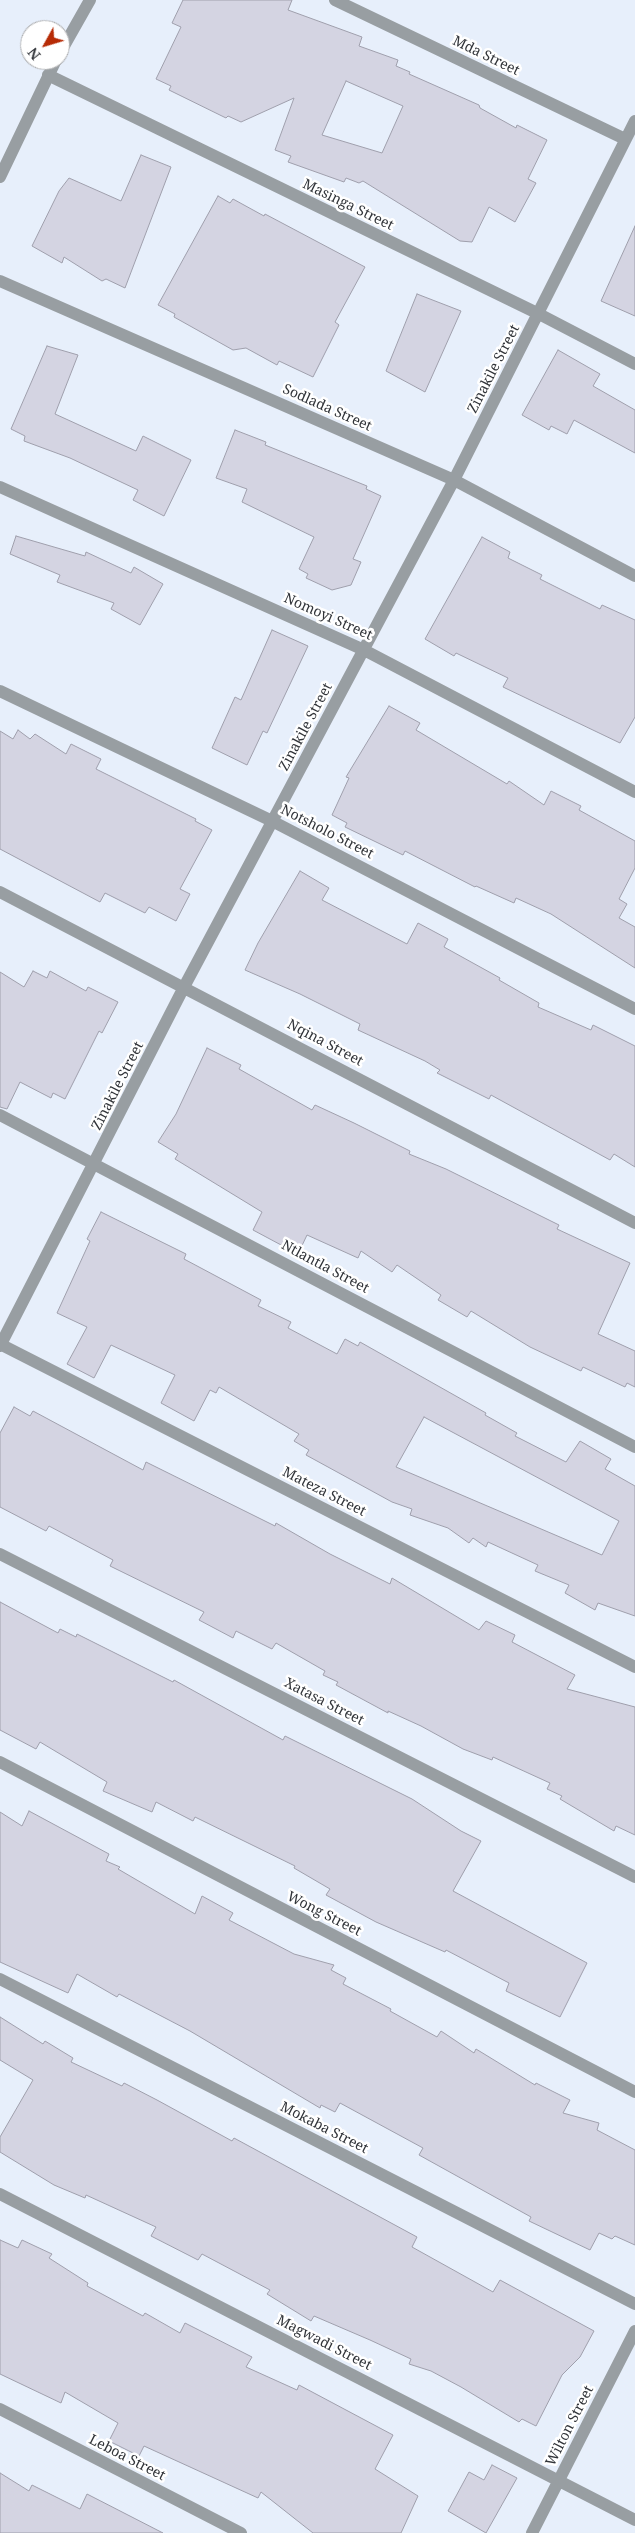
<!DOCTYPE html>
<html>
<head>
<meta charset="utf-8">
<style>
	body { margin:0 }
	#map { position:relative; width:635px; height:2533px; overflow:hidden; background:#e7effb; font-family:"Noto Serif",serif }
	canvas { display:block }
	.north { position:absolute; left:20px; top:20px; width:50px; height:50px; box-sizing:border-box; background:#fff; border:1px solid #adaeb0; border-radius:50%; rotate:231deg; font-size:14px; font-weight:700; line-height:20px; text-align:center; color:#313439 }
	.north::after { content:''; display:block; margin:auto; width:18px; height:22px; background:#b62b06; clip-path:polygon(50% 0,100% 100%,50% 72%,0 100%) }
</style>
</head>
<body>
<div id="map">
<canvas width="635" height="2533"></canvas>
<div class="north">N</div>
</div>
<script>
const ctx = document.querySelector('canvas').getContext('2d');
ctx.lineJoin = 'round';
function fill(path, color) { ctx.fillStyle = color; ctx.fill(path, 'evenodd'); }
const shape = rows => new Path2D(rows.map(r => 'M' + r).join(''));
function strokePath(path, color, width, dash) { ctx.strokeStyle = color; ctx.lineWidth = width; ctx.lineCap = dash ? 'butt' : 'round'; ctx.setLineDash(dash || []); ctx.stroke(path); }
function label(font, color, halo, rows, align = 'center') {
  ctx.font = font + ' "Noto Serif",serif'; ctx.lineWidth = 5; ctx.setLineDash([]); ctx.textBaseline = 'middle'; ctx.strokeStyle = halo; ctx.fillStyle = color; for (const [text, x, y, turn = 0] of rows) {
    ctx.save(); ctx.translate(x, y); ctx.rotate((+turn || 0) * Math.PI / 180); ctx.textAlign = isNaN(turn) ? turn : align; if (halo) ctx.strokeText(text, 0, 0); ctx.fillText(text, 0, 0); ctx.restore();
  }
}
const building = shape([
	[183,0,292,0,288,10,362,37,359,46,398,60,396,66,410,72,409,74,479,105,480,108,516,128,517,125,547,140,528,179,536,183,515,222,489,207,472,242,460,241,363,181,359,183,346,178,344,182,288,162,291,156,275,150,294,98,241,122,228,116,226,118,169,90,171,86,156,79,181,27,172,23,183,0],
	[346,81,403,106,382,153,322,135,346,81],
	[141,155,171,167,125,288,106,279,102,281,64,257,62,263,32,246,59,191,69,178,121,201,141,155],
	[218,196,230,203,233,199,264,216,265,214,365,267,335,322,339,325,313,377,279,361,277,365,246,348,233,350,174,317,175,314,158,305,218,196],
	[635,226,635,316,601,301,635,226],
	[417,294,461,311,425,392,386,371,417,294],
	[47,346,78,355,55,414,136,451,143,436,191,460,164,516,133,500,138,490,70,458,24,441,25,436,11,429,47,346],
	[558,350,600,374,593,386,635,410,635,453,574,420,567,434,551,426,549,430,522,415,558,350],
	[235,430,266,442,265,445,367,486,366,489,381,496,353,559,361,562,351,585,332,590,306,578,308,574,299,569,314,537,242,502,247,489,216,478,235,430],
	[16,536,85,556,86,552,131,573,134,567,163,584,140,625,111,609,114,603,57,582,60,575,10,554,16,536],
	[482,537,510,552,508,558,542,575,540,579,600,609,602,605,635,620,635,717,620,743,503,687,508,678,456,653,454,656,425,639,482,537],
	[272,630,308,646,267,733,263,731,247,765,212,748,235,697,241,700,272,630],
	[389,706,420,723,416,730,507,784,509,781,544,805,551,791,581,806,579,810,635,841,635,868,619,899,627,904,619,918,635,927,635,968,551,914,516,898,514,903,476,886,475,887,405,851,403,855,345,827,347,823,332,815,349,778,346,777,389,706],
	[18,730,30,739,35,734,66,754,71,744,101,759,96,769,196,819,195,821,212,830,180,889,190,894,176,921,149,907,145,913,105,893,100,902,0,849,0,731,13,739,18,730],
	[300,871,329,888,322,900,407,944,418,923,448,939,444,947,500,978,499,980,539,1003,538,1007,591,1030,593,1025,635,1046,635,1167,614,1154,610,1160,491,1095,489,1099,437,1073,440,1070,425,1061,358,1030,360,1024,300,994,245,970,258,943,300,871],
	[33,971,47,978,50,971,86,991,88,987,118,1002,102,1033,99,1031,65,1099,53,1093,51,1098,20,1082,7,1109,0,1107,0,972,24,987,33,971],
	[207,1048,241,1065,239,1069,312,1110,315,1105,354,1123,410,1151,409,1154,446,1169,559,1225,557,1229,630,1263,598,1334,635,1351,635,1387,627,1383,625,1387,583,1367,581,1371,530,1347,471,1311,467,1317,438,1300,441,1295,397,1265,392,1272,361,1251,358,1258,307,1235,298,1254,253,1230,262,1212,175,1159,178,1154,158,1142,176,1114,207,1048],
	[101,1212,186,1254,184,1259,261,1300,258,1306,291,1322,288,1328,337,1354,345,1339,358,1346,360,1342,486,1413,485,1415,517,1433,515,1436,566,1462,580,1441,611,1459,605,1469,635,1486,635,1616,598,1603,595,1610,565,1593,569,1585,535,1571,538,1565,488,1542,486,1547,473,1538,469,1543,448,1528,410,1515,412,1509,392,1502,306,1455,309,1450,294,1441,299,1434,219,1387,216,1393,210,1390,194,1421,161,1403,175,1375,111,1345,94,1378,67,1364,87,1327,57,1313,90,1241,87,1239,101,1212],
	[424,1417,619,1521,602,1555,396,1467,424,1417],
	[14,1407,30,1416,33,1411,143,1470,146,1462,275,1526,276,1523,330,1554,390,1584,392,1578,479,1630,486,1621,515,1635,512,1642,575,1675,567,1689,635,1707,635,1835,616,1826,614,1831,560,1799,562,1796,547,1789,550,1783,493,1757,492,1760,463,1749,421,1726,388,1711,388,1713,336,1685,338,1682,323,1675,325,1671,276,1643,272,1649,236,1631,233,1638,199,1620,204,1612,110,1566,113,1560,49,1526,46,1531,0,1507,0,1433,14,1407],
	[0,1602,58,1633,60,1629,76,1637,77,1634,173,1682,174,1680,283,1740,285,1736,412,1799,461,1831,481,1841,453,1891,587,1963,560,2017,506,1991,509,1983,446,1950,445,1952,376,1922,326,1895,330,1889,294,1868,295,1866,195,1817,193,1821,156,1802,152,1812,103,1791,107,1782,40,1742,36,1749,0,1730,0,1602],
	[29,1811,109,1854,106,1861,120,1867,118,1869,195,1914,202,1896,233,1913,229,1920,294,1954,334,1965,331,1970,346,1978,343,1984,391,2009,390,2011,437,2037,441,2031,474,2053,476,2049,535,2085,536,2083,570,2100,563,2113,599,2123,597,2130,635,2150,635,2245,615,2236,612,2239,599,2233,590,2250,529,2221,531,2217,419,2155,423,2148,340,2103,335,2112,321,2105,320,2108,190,2031,119,1994,117,1997,77,1974,68,1993,0,1962,0,1812,22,1826,29,1811],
	[0,2017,43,2044,45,2041,73,2058,71,2062,122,2086,124,2083,157,2100,232,2141,234,2138,417,2237,412,2247,493,2292,500,2280,594,2331,580,2357,562,2375,536,2426,522,2419,519,2422,461,2387,431,2371,409,2364,411,2359,370,2340,314,2316,311,2321,267,2294,270,2290,202,2254,198,2260,151,2236,156,2227,86,2195,85,2198,54,2185,0,2152,0,2137,33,2080,0,2060,0,2017],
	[0,2240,18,2248,22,2240,52,2254,49,2258,88,2283,87,2286,143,2316,145,2313,180,2333,185,2323,252,2357,246,2367,297,2390,299,2385,393,2435,375,2469,418,2496,401,2533,313,2533,261,2492,258,2498,144,2446,139,2456,109,2441,118,2423,65,2392,61,2403,0,2374,0,2240],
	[492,2465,517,2478,486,2533,448,2511,469,2472,484,2480,492,2465],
	[0,2473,29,2491,32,2485,80,2509,87,2494,163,2533,0,2533,0,2473]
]);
const minor = shape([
	[335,0,625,139],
	[60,53,90,0],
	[48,75,539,314,635,364],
	[0,177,56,60],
	[0,281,454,480,635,576],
	[0,487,364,650,635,792],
	[0,691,272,821,635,1009],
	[0,892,635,1223],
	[0,1115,635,1447],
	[0,1344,635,1667],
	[0,1346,184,987,454,480,635,121],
	[0,1554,635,1877],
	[0,1762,635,2092],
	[0,1979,635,2304],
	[0,2194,635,2520],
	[0,2409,241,2533],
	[532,2533,635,2331]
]);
const streetNames = [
	["Mda Street",486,56,26],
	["Masinga Street",348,205,26],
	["Zinakile Street",494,369,-63],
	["Sodlada Street",327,408,24],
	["Nomoyi Street",328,617,24],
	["Zinakile Street",306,727,-62],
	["Notsholo Street",327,832,27],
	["Nqina Street",325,1043,28],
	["Zinakile Street",118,1086,-63],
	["Ntlantla Street",325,1267,28],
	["Mateza Street",324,1492,27],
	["Xatasa Street",324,1702,27],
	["Wong Street",324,1914,27],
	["Mokaba Street",324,2128,27],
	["Magwadi Street",324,2343,27],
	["Wilton Street",570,2426,-63],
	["Leboa Street",127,2458,27]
];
fill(building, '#d4d4e2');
strokePath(building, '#9f9fac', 1);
strokePath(minor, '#989ea2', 12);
label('14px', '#313439', '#fff', streetNames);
</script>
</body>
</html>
